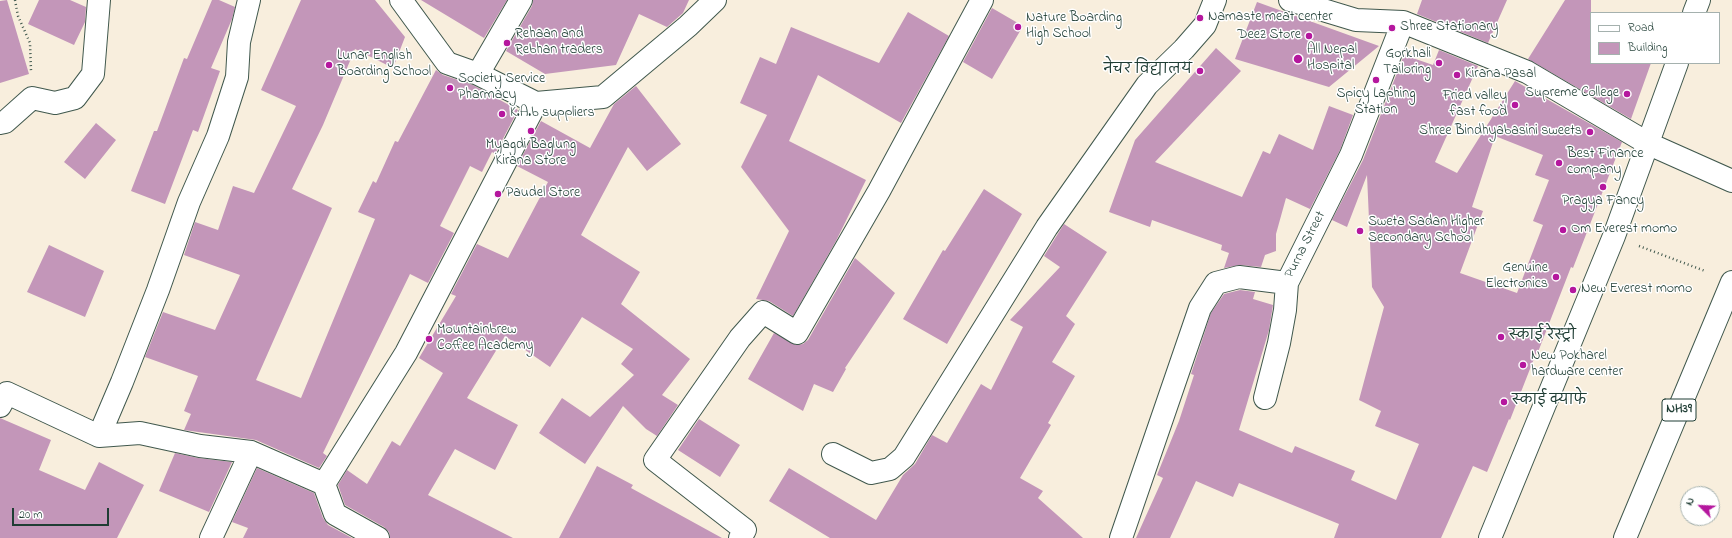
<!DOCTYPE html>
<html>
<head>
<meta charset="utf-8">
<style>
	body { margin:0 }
	#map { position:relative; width:1732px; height:538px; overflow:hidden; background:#f8eedd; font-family:"Indie Flower",sans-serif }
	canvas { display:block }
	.legend { position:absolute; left:1590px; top:12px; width:130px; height:52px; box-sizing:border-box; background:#fff; border:1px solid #a5b1ae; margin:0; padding:5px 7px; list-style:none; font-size:12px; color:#1f3d34 }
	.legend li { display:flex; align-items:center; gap:8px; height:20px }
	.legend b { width:20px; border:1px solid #a5b1ae }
	.north { position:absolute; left:1680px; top:486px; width:40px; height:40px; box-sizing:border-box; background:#fff; border:1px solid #a5b1ae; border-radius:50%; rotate:294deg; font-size:11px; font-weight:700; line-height:16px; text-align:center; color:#1f3d34 }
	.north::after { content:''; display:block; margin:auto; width:14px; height:18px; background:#b5179e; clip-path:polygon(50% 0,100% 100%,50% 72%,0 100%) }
	.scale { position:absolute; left:12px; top:508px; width:97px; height:18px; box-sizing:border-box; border:2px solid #1f3d34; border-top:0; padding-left:5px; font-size:12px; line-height:14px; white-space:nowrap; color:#1f3d34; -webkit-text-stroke:3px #fff; paint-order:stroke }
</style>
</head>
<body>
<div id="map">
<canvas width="1732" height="538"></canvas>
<ul class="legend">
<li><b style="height:5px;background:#fff"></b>Road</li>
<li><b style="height:11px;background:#c396b9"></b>Building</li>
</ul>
<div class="north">N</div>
<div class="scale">20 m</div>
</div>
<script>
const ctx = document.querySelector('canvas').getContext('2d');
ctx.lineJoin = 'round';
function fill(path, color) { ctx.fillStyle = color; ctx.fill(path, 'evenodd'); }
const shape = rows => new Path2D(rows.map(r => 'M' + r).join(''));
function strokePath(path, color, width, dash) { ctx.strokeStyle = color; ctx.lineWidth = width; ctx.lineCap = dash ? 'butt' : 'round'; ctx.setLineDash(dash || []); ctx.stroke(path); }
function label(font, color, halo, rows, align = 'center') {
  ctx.font = font + ' "Indie Flower","Playpen Sans Deva",sans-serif'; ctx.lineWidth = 3; ctx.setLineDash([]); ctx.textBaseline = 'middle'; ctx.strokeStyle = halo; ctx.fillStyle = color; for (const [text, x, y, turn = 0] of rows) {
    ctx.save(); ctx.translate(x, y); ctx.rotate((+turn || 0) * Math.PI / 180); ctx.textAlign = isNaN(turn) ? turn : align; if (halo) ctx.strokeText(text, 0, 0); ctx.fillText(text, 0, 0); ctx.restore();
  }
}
const building = shape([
	[7,0,29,74,0,83,0,1],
	[39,0,70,0,86,7,85,22,74,45,28,24],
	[212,0,219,0,235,7,232,19,211,68,220,71,198,132,193,130,165,204,131,191,154,131,157,131,184,58,187,59],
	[301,0,375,0,405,37,393,68,355,49,323,125,292,189,332,208,256,380,301,398,375,219,358,212,373,181,376,183,395,141,398,142,436,70,443,75,473,85,518,110,495,154,492,152,482,172,470,166,440,226,454,233,428,283,410,274,323,453,327,456,319,468,256,440,184,430,191,414,184,411,198,376,145,357,163,312,215,330,240,275,184,255,195,222,218,230,233,186,254,193,296,106,261,90],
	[421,0,507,0,484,38],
	[533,0,689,0,683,13,667,27,639,14,616,65,545,74,506,51,532,6],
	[1422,0,1507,0,1488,43,1417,14],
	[1565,0,1591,0,1591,63,1651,63,1631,119,1528,59],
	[1257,2,1379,46,1329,87,1235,59],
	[992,8,1023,26,992,79,963,62],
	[908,12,949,36,901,123,818,75,789,141,866,180,836,241,793,316,769,301,756,299,789,231,741,167,767,115,740,103,760,57,776,64,791,27,879,63],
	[1216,48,1241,71,1155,162,1242,197,1263,151,1270,154,1279,134,1313,150,1329,106,1353,115,1340,150,1310,209,1286,198,1276,234,1276,251,1265,255,1261,267,1240,265,1224,268,1229,253,1221,250,1222,245,1152,220,1150,227,1109,212,1135,140],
	[1439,50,1478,66,1435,162,1457,173,1515,81,1622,142,1573,268,1571,267,1538,352,1537,351,1510,420,1509,419,1487,472,1473,466,1441,538,1334,538,1339,524,1239,483,1233,497,1196,481,1170,538,1136,538,1163,478,1157,475,1179,421,1194,375,1191,374,1211,313,1224,294,1240,290,1255,292,1253,299,1273,305,1269,330,1239,430,1292,453,1295,446,1355,471,1351,480,1396,500,1419,444,1375,426,1381,411,1359,400,1384,307,1372,287,1367,175,1347,227,1332,220,1363,160,1404,55,1433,65],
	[1495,136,1543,155,1535,175,1549,180,1533,221,1543,225,1517,293,1460,273,1483,211,1472,207],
	[636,86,681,144,647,171,628,147,581,235,640,272,621,304,690,359,662,395,678,405,657,436,646,429,623,406,585,464,539,433,562,398,590,417,634,375,621,364,633,349,582,317,550,367,505,336,467,398,518,425,495,470,455,449,428,495,513,538,390,538,389,532,384,527,345,505,338,485,347,470,367,484,392,441,400,446,443,373,419,358,456,296,451,294,477,244,508,258,548,182,517,166,541,121,590,148,614,104],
	[96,123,116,140,85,179,64,162],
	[984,189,1022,214,947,344,903,319,943,250,945,251],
	[1064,224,1107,252,1066,316,1075,324,1052,362,1075,376,1048,423,1051,425,1020,478,1043,491,1038,498,1083,538,830,538,769,501,789,468,876,520,903,475,915,464,932,435,947,443,981,384,991,390,1023,327,1010,320,1060,267,1044,256],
	[49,245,104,271,85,317,27,292],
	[855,258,895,293,845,368,846,369,833,392,814,384,803,411,748,379,774,333,796,345,803,344,808,340],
	[0,418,51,440,39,470,85,490,99,462,144,485,117,538,0,538],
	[699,419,740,445,720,477,678,450],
	[175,453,198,458,232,462,209,512,159,491],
	[597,466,633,485,631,488,722,538,559,538],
	[257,468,314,493,323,518,328,525,352,538,243,538,248,528,232,522]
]);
const path = shape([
	[15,0,18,16,30,43,31,71],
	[1639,246,1705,271]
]);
const minor = shape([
	[401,0,447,63,478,74,536,103,603,97,688,26,715,0],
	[1290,0,1356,20,1403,22,1527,72,1649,144,1732,181],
	[1694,13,1699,0],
	[478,74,521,0],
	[0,123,5,122,32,98,55,103,75,98,93,74,99,0],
	[1265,398,1279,343,1285,310,1287,283],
	[0,406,7,393,99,436,140,433,200,446,251,452,324,484],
	[99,436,122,382,158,290,189,202,218,136,237,77,239,42,249,0],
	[833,454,871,473,890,469,904,457,1047,227,1147,85,1184,49,1205,25,1215,0],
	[211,538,251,452],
	[378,538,335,514,324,484,406,353,536,103],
	[740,538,745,530,655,460,740,338,763,312,797,333,879,191,982,0],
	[1121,538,1200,308,1216,283,1239,277,1287,283,1351,155,1403,22],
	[1490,538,1614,236,1677,63]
]);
const trunk = shape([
	[1625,538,1732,282]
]);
const markers = [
	[1200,18,4,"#b5179e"],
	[1018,27,4,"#b5179e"],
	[1392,28,4,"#b5179e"],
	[1309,36,4,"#b5179e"],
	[507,43,4,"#b5179e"],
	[1298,59,5,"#b5179e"],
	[1439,63,4,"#b5179e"],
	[329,65,4,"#b5179e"],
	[1200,71,4,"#b5179e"],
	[1457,75,4,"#b5179e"],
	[1376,80,4,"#b5179e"],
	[450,88,4,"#b5179e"],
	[1627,94,4,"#b5179e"],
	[1515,105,4,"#b5179e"],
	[502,114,4,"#b5179e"],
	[531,131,4,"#b5179e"],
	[1590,132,4,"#b5179e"],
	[1559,163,4,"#b5179e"],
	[1603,187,4,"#b5179e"],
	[498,194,4,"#b5179e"],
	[1563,230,4,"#b5179e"],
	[1360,231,4,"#b5179e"],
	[1556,277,4,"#b5179e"],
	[1573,290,4,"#b5179e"],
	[1501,337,4,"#b5179e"],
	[429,339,4,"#b5179e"],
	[1523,365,4,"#b5179e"],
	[1504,402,4,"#b5179e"]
];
const shields = [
	[1679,410,34]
];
const shieldNames = [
	["NH39",1679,410]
];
const poiNames = [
	["Namaste meat center",1208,18],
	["Nature Boarding",1026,19],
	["High School",1026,35],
	["Shree Stationary",1400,28],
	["Rehaan and",515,35],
	["Rebhan traders",515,51],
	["Deez Store",1301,36,"right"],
	["All Nepal",1307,51],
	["Hospital",1307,67],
	["Gorkhali",1431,55,"right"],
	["Tailoring",1431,71,"right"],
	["Lunar English",337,57],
	["Boarding School",337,73],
	["नेचर विद्यालय",1192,71,"right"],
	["Kirana Pasal",1465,75],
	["Society Service",458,80],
	["Pharmacy",458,96],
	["Supreme College",1619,94,"right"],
	["Spicy Laphing",1376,95,"center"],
	["Station",1376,111,"center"],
	["Fried valley",1507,97,"right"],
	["fast food",1507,113,"right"],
	["K.A.b suppliers",510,114],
	["Shree Bindhyabasini sweets",1582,132,"right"],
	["Myagdi Baglung",531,146,"center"],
	["Kirana Store",531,162,"center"],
	["Best Finance",1567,155],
	["company",1567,171],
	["Paudel Store",506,194],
	["Pragya Fancy",1603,202,"center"],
	["Sweta Sadan Higher",1368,223],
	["Secondary School",1368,239],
	["Om Everest momo",1571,230],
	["Genuine",1548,269,"right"],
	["Electronics",1548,285,"right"],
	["New Everest momo",1581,290],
	["Mountainbrew",437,331],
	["Coffee Academy",437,347],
	["स्काई रेस्ट्रो",1509,337],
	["New Pokharel",1531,357],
	["hardware center",1531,373],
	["स्काई क्याफे",1512,402]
];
const streetNames = [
	["Purna Street",1306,245,-63]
];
fill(building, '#c396b9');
strokePath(minor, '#40584d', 24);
strokePath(trunk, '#40584d', 24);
strokePath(path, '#40584d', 2.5, [1, 3]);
strokePath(minor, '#fff', 22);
strokePath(trunk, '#fff', 22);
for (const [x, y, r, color] of markers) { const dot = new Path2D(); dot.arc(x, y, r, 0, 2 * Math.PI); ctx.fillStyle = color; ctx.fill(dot); strokePath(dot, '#fff', 1.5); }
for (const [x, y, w] of shields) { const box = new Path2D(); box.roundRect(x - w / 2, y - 11, w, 22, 3); ctx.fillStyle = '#fff'; ctx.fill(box); strokePath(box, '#1f3d34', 1); }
label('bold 13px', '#1f3d34', null, shieldNames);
label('14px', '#1f3d34', '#fff', poiNames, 'left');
label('14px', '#1f3d34', '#fff', streetNames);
</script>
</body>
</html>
